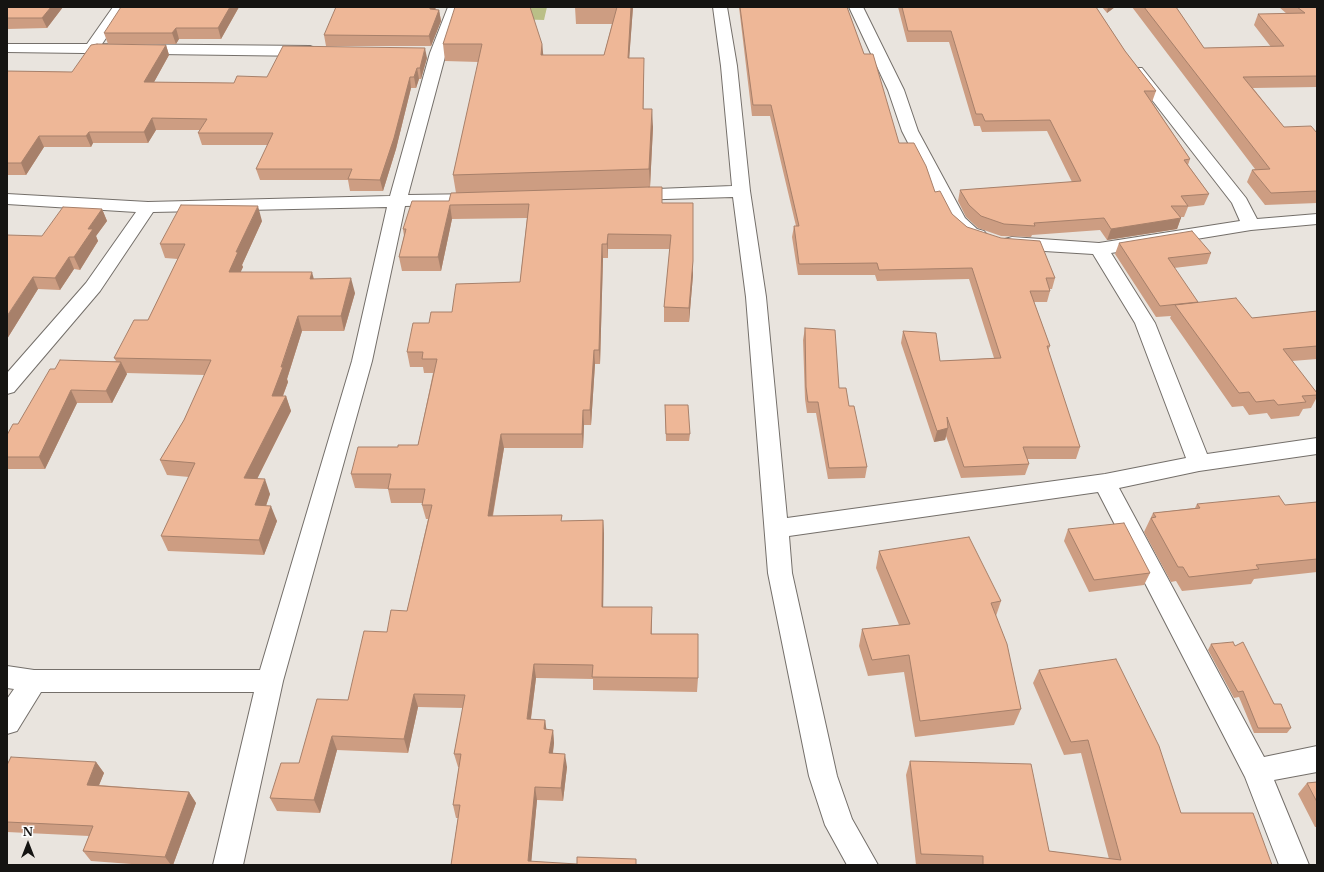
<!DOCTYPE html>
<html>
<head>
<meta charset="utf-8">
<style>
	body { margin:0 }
	#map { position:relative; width:1324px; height:872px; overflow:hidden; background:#e9e4de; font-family:"Libre Baskerville",serif }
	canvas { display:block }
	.frame { position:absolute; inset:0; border:8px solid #151412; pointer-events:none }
	.north { position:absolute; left:8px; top:824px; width:40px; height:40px; -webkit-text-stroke:3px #fff; paint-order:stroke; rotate:0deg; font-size:11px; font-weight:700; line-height:16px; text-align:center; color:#151412 }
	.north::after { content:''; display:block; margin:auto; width:14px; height:18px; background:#151412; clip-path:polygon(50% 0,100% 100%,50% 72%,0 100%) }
</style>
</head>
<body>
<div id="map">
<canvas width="1324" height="872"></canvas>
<div class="frame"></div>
<div class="north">N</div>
</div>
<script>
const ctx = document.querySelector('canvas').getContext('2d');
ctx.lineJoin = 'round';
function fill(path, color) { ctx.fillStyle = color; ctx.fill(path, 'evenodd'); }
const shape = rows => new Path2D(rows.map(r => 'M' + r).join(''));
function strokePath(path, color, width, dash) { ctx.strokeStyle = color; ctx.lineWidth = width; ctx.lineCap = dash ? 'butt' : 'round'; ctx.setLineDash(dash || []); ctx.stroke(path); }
const green = shape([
	[525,7,547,7,544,20,481,18]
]);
const minor = shape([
	[113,7,127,7,102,44,310,46,315,48,318,51,315,54,310,56,7,52,7,44,87,44,113,7],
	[448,7,462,7,446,53,408,195,479,194,485,195,488,199,485,203,479,204,405,206,372,361,283,681,243,865,213,865,254,692,41,692,17,731,7,734,7,699,14,689,7,688,7,666,34,670,260,670,352,361,387,207,153,212,100,291,14,392,7,394,7,373,86,283,136,212,7,204,7,194,148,202,390,196,430,53,448,7],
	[713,7,727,7,737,66,750,191,766,297,787,518,1105,474,1186,458,1135,323,1093,254,1012,249,1005,247,1003,243,1005,239,1012,237,1099,243,1240,221,1232,203,1132,74,1129,71,1132,68,1142,68,1246,198,1257,219,1317,214,1317,224,1251,230,1111,253,1155,323,1207,454,1317,438,1317,454,1199,471,1119,488,1264,757,1317,746,1317,772,1274,780,1309,865,1279,865,1245,777,1098,492,789,536,792,573,837,776,852,819,878,865,847,865,825,825,809,776,768,573,746,297,733,197,632,200,626,199,623,195,626,191,632,190,732,186,721,66,713,7],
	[849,7,863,7,904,90,918,131,965,218,977,229,984,231,987,235,984,239,978,241,965,237,948,221,902,131,888,90,849,7]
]);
const wall = shape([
	[7,7,63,7,47,28,7,29],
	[239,7,221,39,179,39,176,44,108,44,104,33],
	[436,7,435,10,439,10,441,21,431,46,326,46,324,35],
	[575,7,633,7,629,58,644,75,643,109,653,127,650,187,662,203,693,275,689,322,664,322,664,307,670,249,608,249,608,258,603,258,600,364,595,364,591,425,584,425,583,448,504,448,493,516,562,521,603,520,604,534,603,607,652,621,652,634,698,678,697,692,593,690,593,679,536,678,531,719,545,720,546,730,553,730,554,743,553,753,567,767,563,801,537,800,531,862,577,864,636,865,451,865,458,818,456,818,453,805,459,767,458,767,454,754,463,708,418,707,408,753,337,750,320,813,277,811,270,798,299,763,348,700,387,632,407,611,428,519,426,519,422,505,423,503,391,503,388,489,355,488,351,474,398,447,418,445,433,373,424,373,423,367,410,367,407,352,429,323,452,312,520,282,527,218,452,219,441,271,402,271,399,257,404,236,403,229,449,201,456,193,453,175,479,62,445,61,443,44,542,44,543,55,604,55,612,24,576,24],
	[739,7,847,7,864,54,899,143,952,214,967,227,1055,278,1052,289,1050,289,1050,291,1047,302,1034,302,1050,346,1048,351,1080,447,1076,459,1027,459,1029,464,1025,475,961,478,946,436,945,440,934,442,901,343,903,331,940,361,994,358,969,279,877,281,875,275,798,275,792,237,794,226,796,226,770,116,752,116],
	[898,7,1096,7,1125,51,1156,91,1152,102,1190,159,1188,165,1209,194,1204,205,1188,207,1184,217,1181,217,1177,229,1107,240,1100,230,1032,235,1031,237,1001,236,978,228,966,217,958,201,960,190,1072,182,1047,131,982,132,980,126,974,126,949,42,907,42],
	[1102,7,1115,7,1107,13],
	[1132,7,1176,7,1204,48,1271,47,1254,25,1258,14,1287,14,1279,7,1317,7,1317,87,1253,88,1284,127,1317,133,1317,203,1265,205,1247,182,1252,170,1255,169],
	[166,45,169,55,154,82,234,83,267,77,427,58,421,79,419,79,416,88,411,88,396,149,383,191,350,191,348,180,260,180,256,169,268,145,202,145,198,133,200,130,156,130,148,143,93,143,91,147,44,147,26,175,7,175,7,71,72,72],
	[102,209,107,221,96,236,98,241,80,270,74,269,60,290,38,289,7,339,42,236],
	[262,221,242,265,243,267,240,272,314,279,355,293,344,331,302,331,287,379,288,382,283,396,286,396,291,411,257,479,270,494,266,506,277,521,264,555,168,551,161,536,189,477,167,475,160,460,184,420,205,375,126,373,127,374,112,403,77,403,45,469,7,469,7,435,18,424,55,369,116,361,114,358,148,320,178,259,165,258,160,244],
	[1119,243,1211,253,1207,264,1174,268,1198,302,1252,318,1317,311,1317,359,1292,361,1317,393,1317,397,1311,408,1303,409,1299,416,1271,419,1267,413,1249,415,1243,406,1232,407,1170,318,1171,316,1156,317,1115,254],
	[805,328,849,406,867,467,865,478,828,479,816,413,807,413,805,399,803,340],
	[665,405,690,434,689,441,666,441],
	[1317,502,1317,572,1254,579,1251,584,1182,591,1176,581,1171,582,1144,532,1153,513,1195,508,1197,504,1285,505],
	[1068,529,1150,573,1144,585,1089,592,1064,541],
	[879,551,1001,601,996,616,1021,709,1014,725,915,737,904,672,868,676,859,646,862,629,899,625,876,568],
	[1211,644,1235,646,1291,728,1287,733,1254,733,1239,697,1234,698,1208,650],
	[1039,670,1181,813,1272,865,916,865,906,775,910,761,1049,851,1109,859,1081,753,1064,755,1033,683],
	[96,762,104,773,99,785,189,792,196,803,173,865,145,865,91,861,83,851,89,836,7,832,7,765],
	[1317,782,1317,827,1315,827,1298,794,1307,783]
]);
const shadedWall = shape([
	[51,7,63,7,47,28,42,18],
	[230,7,239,7,221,39,218,28],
	[430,7,436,7,431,20,430,9],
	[631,7,633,7,628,75,628,58],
	[1108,7,1115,7,1107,13],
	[439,10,441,21,431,46,429,36],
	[176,28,179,39,176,44,172,33],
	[542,44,544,61,541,55],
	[166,45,169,55,148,93,144,82],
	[425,48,427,58,421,79,420,68],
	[644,58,644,75,643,127,643,109],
	[417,68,419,79,416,88,414,77],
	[410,77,411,88,396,149,383,191,380,180],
	[652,109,653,127,650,187,649,169],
	[152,118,156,130,148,143,144,132],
	[89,132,93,143,91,147,86,136],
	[39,136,44,147,26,175,21,163],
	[450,205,452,219,441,271,438,257],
	[258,206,262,221,242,265,243,267,234,287,229,272,236,252],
	[102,209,107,221,96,236,98,241,80,270,74,257,88,229],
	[1181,218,1177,229,1107,240,1111,229],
	[608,234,608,258,607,244],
	[602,244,603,258,600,364,599,350],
	[69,257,74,269,60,290,55,278],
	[693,261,693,275,689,322,689,308],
	[312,272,316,287,310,279],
	[33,277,38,289,7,339,7,316],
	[351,278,355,293,344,331,341,316],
	[298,316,302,331,287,379,288,382,277,411,272,396],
	[594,350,595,364,591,425,590,410],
	[121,362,127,374,112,403,106,391],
	[71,390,77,403,45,469,39,457],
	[286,396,291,411,250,493,244,478],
	[583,410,584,425,583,448,582,434],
	[948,428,945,440,934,442,937,431],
	[501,434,504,448,490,530,488,516],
	[265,479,270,494,261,520,255,505],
	[271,506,277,521,264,555,259,540],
	[603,520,604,534,603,621,602,607],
	[534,664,536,678,529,732,527,719],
	[414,694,418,707,408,753,404,739],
	[545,720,547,733,544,729],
	[553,730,554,743,551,766,549,753],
	[332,736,337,750,320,813,314,800],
	[565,754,567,767,563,801,561,788],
	[96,762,104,773,95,795,87,785],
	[535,787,537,800,531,865,528,861],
	[189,792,196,803,173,865,171,865,165,857]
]);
const building = shape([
	[7,7,51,7,42,18,7,18,7,7],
	[121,7,230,7,218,28,176,28,172,33,104,33,121,7],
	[336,7,430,7,430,9,439,10,429,36,324,35,336,7],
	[455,7,530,7,542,44,541,55,604,55,617,7,575,7,631,7,628,58,644,58,643,109,652,109,649,169,453,175,482,44,443,44,455,7],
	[740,7,847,7,864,54,873,54,899,143,914,143,926,166,935,192,940,191,952,214,967,227,1001,238,1040,241,1055,278,1046,278,1050,291,1030,291,1050,346,1047,346,1080,447,1023,447,1029,464,964,467,947,417,948,428,937,431,903,331,936,333,940,361,1001,358,972,268,879,270,877,263,799,264,794,226,799,226,771,105,753,105,740,7],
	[902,7,1096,7,1125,51,1156,91,1144,91,1190,159,1184,160,1209,194,1181,196,1188,206,1171,206,1181,218,1111,229,1104,218,1034,223,1035,226,1004,224,981,216,969,205,960,190,1081,181,1050,120,985,121,982,114,976,114,951,31,908,31,902,7],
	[1144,7,1176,7,1204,48,1284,46,1258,14,1305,13,1297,7,1317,7,1317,76,1243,77,1284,127,1311,126,1317,133,1317,191,1271,193,1252,170,1270,169,1144,7],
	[97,44,166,45,144,82,234,83,237,76,267,77,283,46,425,48,420,68,417,68,414,77,410,77,394,138,380,180,348,179,352,169,256,169,273,133,198,133,207,119,152,118,144,132,89,132,86,136,39,136,21,163,7,163,7,71,72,72,91,45,97,44],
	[649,187,662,187,662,203,693,203,693,261,689,308,664,307,671,235,608,234,607,244,602,244,599,350,594,350,590,410,583,410,582,434,501,434,488,516,562,515,561,521,603,520,602,607,652,607,651,634,698,634,698,678,592,677,593,665,534,664,527,719,545,720,544,729,553,730,549,753,565,754,561,788,535,787,528,861,577,864,577,857,636,859,636,865,451,865,460,805,453,805,461,754,454,754,465,695,414,694,404,739,332,736,314,800,270,798,281,763,299,763,317,699,348,700,364,631,387,632,391,610,407,611,432,505,422,505,425,489,388,489,391,474,351,474,358,447,398,447,398,445,418,445,437,359,422,359,423,352,407,352,413,323,429,323,431,312,452,312,456,284,520,282,529,204,450,205,438,257,399,257,406,229,403,229,412,201,449,201,451,193,649,187],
	[181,205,258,206,236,252,238,252,229,272,312,272,310,279,351,278,341,316,298,316,281,367,283,367,272,396,286,396,244,478,265,479,255,505,271,506,259,540,161,536,195,463,160,460,184,420,211,360,114,358,134,320,148,320,185,244,160,244,181,205],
	[63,207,102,209,88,229,93,229,74,257,69,257,55,278,33,277,7,316,7,235,42,236,63,207],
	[1192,231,1211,253,1168,258,1198,302,1160,306,1119,243,1192,231],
	[1236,298,1252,318,1317,311,1317,346,1283,349,1317,393,1317,395,1302,396,1306,402,1278,405,1274,400,1256,402,1249,392,1239,393,1175,305,1236,298],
	[805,328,835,330,839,388,846,388,849,406,854,406,867,467,829,468,818,402,808,402,806,387,805,328],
	[60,360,121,362,106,391,71,390,39,457,7,457,7,435,13,424,18,424,50,369,55,369,60,360],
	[665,405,688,405,690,434,666,434,665,405],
	[1279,496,1285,505,1317,502,1317,559,1256,565,1259,569,1189,577,1183,567,1178,567,1151,518,1156,517,1153,513,1200,508,1197,504,1279,496],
	[1124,523,1150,573,1094,580,1068,529,1124,523],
	[969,537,1001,601,991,603,1007,644,1021,709,920,721,909,655,872,660,862,629,910,624,879,551,969,537],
	[1233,642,1235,646,1243,642,1274,704,1281,704,1291,728,1258,728,1243,691,1238,692,1211,644,1233,642],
	[1116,659,1159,746,1181,813,1253,813,1272,865,983,865,983,856,921,854,910,761,1031,764,1049,851,1121,860,1088,740,1071,742,1039,670,1116,659],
	[11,757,96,762,87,785,189,792,165,857,83,851,93,826,7,822,7,765,11,757],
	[1317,782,1317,802,1307,783,1317,782]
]);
fill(green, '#babf87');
strokePath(minor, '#746f6a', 2);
fill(minor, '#fff');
fill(wall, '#cd9d82');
fill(shadedWall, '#a7806a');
fill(building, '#eeb797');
strokePath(building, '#a7806a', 1);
</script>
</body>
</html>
